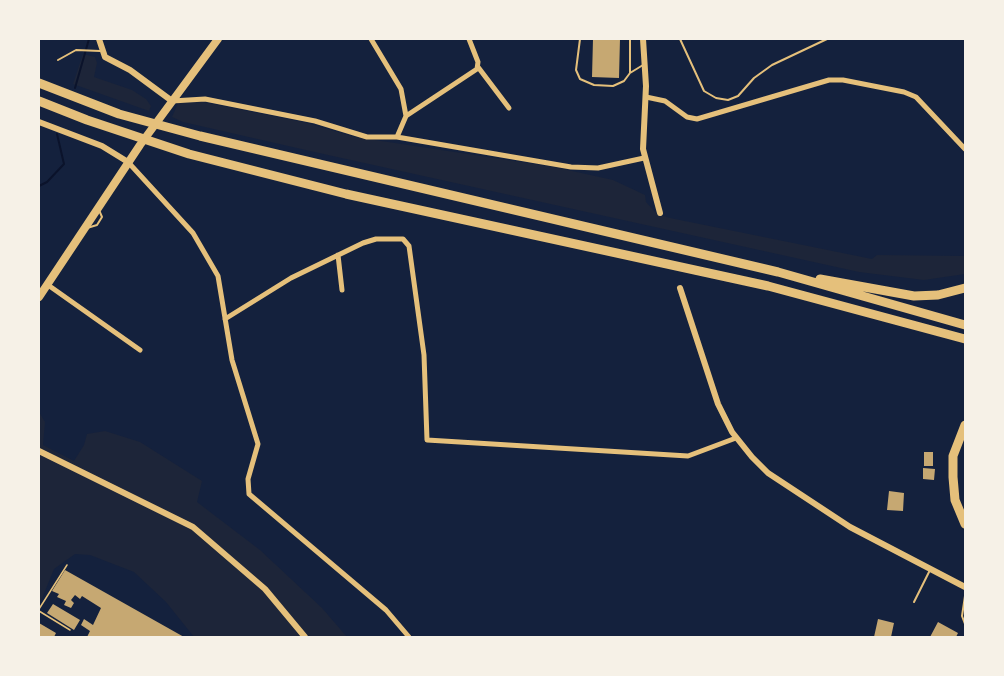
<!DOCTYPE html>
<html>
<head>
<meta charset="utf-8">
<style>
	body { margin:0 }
	#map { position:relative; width:1004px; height:676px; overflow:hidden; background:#14213d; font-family:"PT Sans",sans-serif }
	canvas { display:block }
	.frame { position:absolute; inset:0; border:40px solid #f6f1e7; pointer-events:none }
</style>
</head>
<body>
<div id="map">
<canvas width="1004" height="676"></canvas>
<div class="frame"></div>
</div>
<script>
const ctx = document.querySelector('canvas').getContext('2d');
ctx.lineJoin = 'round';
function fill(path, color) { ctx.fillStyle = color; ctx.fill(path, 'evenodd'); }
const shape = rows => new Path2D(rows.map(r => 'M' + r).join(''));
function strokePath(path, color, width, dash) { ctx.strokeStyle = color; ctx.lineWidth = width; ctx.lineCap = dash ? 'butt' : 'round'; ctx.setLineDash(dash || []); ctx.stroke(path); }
const green = shape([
	[83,54,95,57,97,63,94,77,132,90,146,99,151,106,149,111,73,84],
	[202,102,307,123,355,137,554,167,613,180,645,195,646,202,657,214,670,218,872,259,877,255,965,256,965,274,924,280,859,272,310,151,183,122,172,117,178,103],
	[39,412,45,422,43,445,74,461,84,445,87,434,105,431,140,442,202,481,197,502,260,550,322,608,347,637,194,637,166,602,134,572,90,555,75,554,54,569,41,601,39,600]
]);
const stream = shape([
	[75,88,89,39],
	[39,186,47,182,64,164,57,134]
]);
const building = shape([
	[593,39,620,39,619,78,592,77],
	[924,452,933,452,933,466,924,466],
	[923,468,935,469,934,480,923,479],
	[889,491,904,493,903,511,887,510],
	[65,570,184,637,87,637,90,631,81,625,84,619,93,625,101,608,82,596,80,599,75,595,71,600,74,603,71,608,64,605,66,601,57,597,59,594,52,591],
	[53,604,80,620,74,630,47,613],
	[878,619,894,623,891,637,874,637],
	[938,622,958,633,956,637,930,637],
	[39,623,56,633,54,637,39,637]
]);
const path = shape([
	[39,609,67,565],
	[39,611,70,630]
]);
const service = shape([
	[580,39,576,70,580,79,594,85,613,86,624,81,630,73,643,65],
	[680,39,704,91,716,98,728,100,738,96,754,78,772,65,827,39],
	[58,60,76,50,100,51],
	[630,73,630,39],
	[87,228,97,225,102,217,99,210],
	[965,596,962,616,965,624],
	[914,602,930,570]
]);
const minor = shape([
	[371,39,401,89,406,116],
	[478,67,509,108],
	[646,97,665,101,687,117,697,119,829,80,843,80,904,92,916,97,965,149],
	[172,101,205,99,315,121,367,137,397,137,571,167,598,168,644,158],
	[397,137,406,116,477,69,478,62,469,39],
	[128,162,193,233,218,276,232,360,258,444,248,479,249,494,386,610,409,637],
	[338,255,342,290],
	[48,285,140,350],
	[225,319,291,278,363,243,376,239,403,239,409,246,424,355,427,440,688,456,736,438]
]);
const tertiary = shape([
	[99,39,105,57,130,70,172,101],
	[643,39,646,86,643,149,660,213],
	[39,122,102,146,128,162],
	[680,288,718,404,732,432,752,457,768,473,850,527,965,587],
	[39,451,193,527,265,589,305,637]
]);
const secondary = shape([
	[39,297,140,145,218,39]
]);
const motorway = shape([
	[39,83,119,114,200,136,778,272,965,325],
	[39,101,87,120,189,154,346,194,768,286,965,339],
	[820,279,914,296,938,295,965,288],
	[965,425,953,456,953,477,955,500,965,524]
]);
fill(green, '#1d2539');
strokePath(stream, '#0b132b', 2);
fill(building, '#c6a872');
strokePath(path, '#e5c07b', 1.5);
strokePath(service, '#e5c07b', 2);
strokePath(minor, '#e5c07b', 5);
strokePath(tertiary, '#e5c07b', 6);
strokePath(secondary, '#e5c07b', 8);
strokePath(motorway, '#e5c07b', 9);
</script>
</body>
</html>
